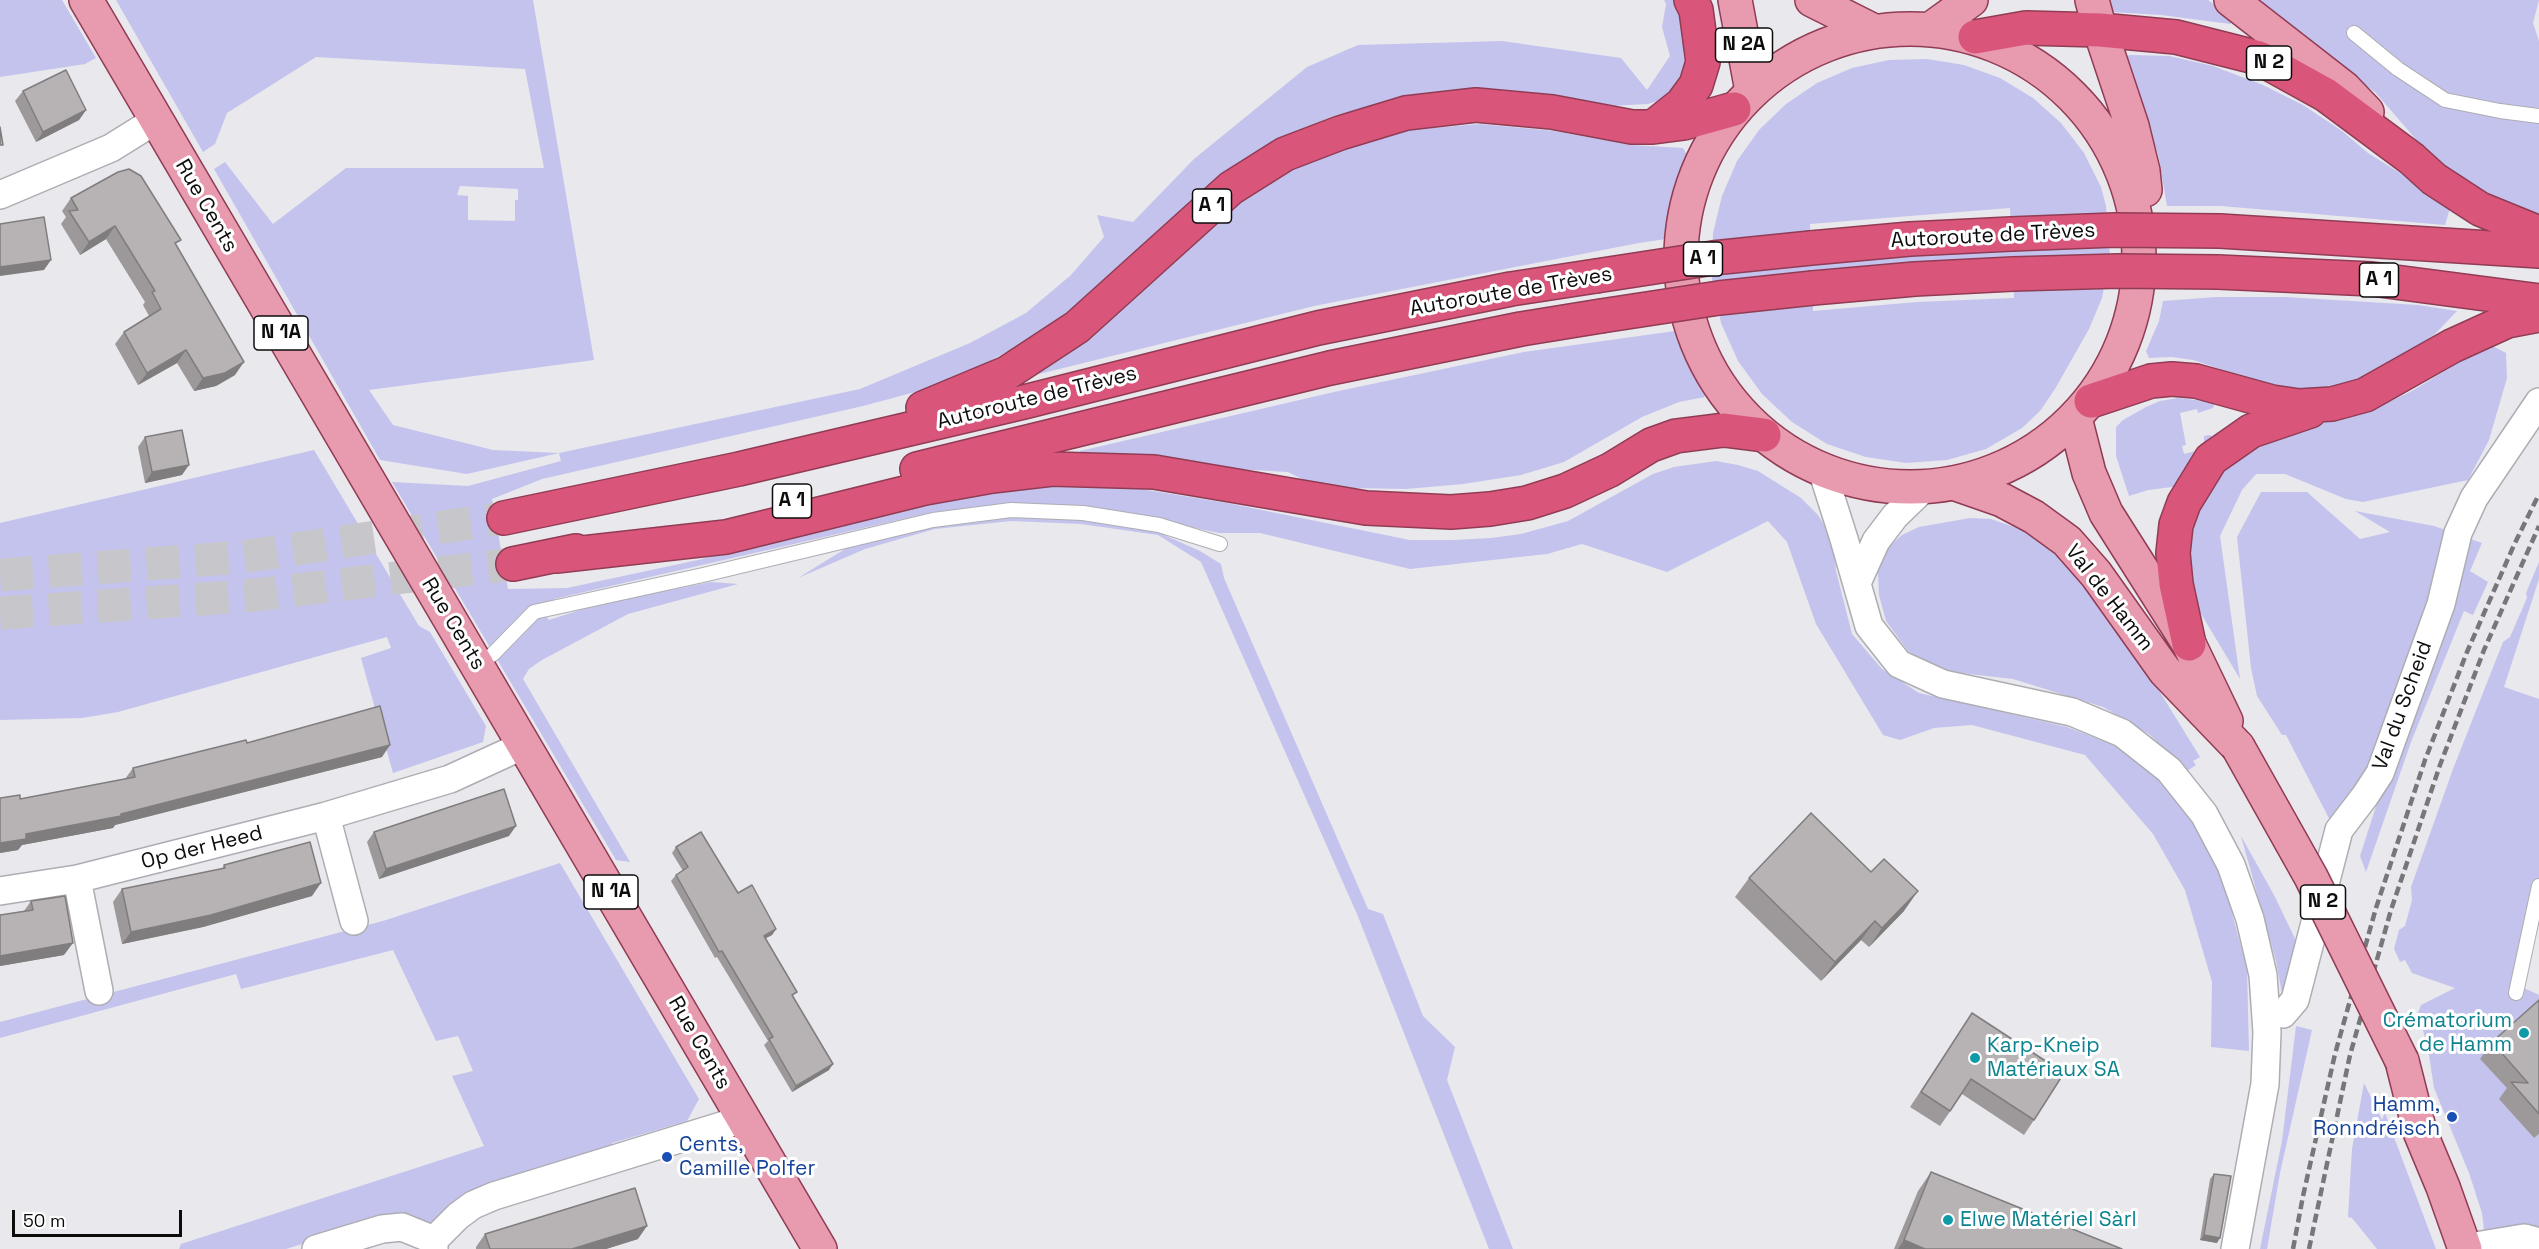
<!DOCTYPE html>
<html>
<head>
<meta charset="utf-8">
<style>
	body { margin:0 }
	#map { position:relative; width:2539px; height:1249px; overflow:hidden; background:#e8e8ed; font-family:"Space Grotesk",sans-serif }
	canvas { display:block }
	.scale { position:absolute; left:12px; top:1210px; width:170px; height:27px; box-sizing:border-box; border:3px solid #0c0c0d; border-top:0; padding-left:8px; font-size:18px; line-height:21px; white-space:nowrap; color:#0c0c0d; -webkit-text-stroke:4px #fff; paint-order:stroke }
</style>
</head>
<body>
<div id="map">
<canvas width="2539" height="1249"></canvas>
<div class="scale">50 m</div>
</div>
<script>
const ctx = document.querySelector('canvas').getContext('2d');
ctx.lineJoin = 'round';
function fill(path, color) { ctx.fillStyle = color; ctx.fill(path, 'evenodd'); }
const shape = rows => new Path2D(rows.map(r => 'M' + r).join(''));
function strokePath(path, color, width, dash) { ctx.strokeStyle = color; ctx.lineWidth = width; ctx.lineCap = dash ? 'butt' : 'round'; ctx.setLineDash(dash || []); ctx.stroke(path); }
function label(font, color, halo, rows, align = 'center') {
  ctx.font = font + ' "Space Grotesk",sans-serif'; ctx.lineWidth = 6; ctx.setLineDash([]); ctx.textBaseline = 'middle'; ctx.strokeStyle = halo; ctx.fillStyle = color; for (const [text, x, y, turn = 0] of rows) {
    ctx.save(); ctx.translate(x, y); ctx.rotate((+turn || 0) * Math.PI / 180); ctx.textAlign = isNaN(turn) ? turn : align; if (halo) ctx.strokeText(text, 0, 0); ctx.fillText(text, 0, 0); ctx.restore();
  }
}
const green = shape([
	[0,0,62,0,96,58,85,64,0,77],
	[116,0,533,0,594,360,369,390,393,425,493,450,559,453,860,389,970,343,1026,313,1071,275,1104,237,1097,215,1133,222,1194,159,1307,67,1358,45,1502,41,1621,58,1647,90,1670,56,1662,27,1666,4,1664,0,1681,0,1694,63,1666,98,1648,104,1610,106,1555,96,1404,98,1336,115,1274,140,1217,180,1087,298,1039,334,988,362,930,388,863,406,542,479,492,499,508,589,567,588,698,560,907,506,1019,488,1104,483,1227,503,1410,540,1453,540,1491,538,1521,534,1568,521,1653,474,1674,467,1716,461,1738,465,1758,471,1801,498,1818,515,1829,533,1834,547,1836,571,1852,634,1882,669,1919,693,2067,727,2111,744,2160,771,2200,827,2226,891,2247,969,2249,1051,2211,1047,2212,982,2185,890,2153,834,2085,755,1972,725,1934,728,1900,740,1883,735,1816,624,1787,542,1768,521,1667,572,1582,544,1547,554,1410,569,1260,533,1219,533,1110,510,1018,504,933,512,554,599,541,610,549,620,599,604,711,582,738,584,628,614,542,660,529,669,523,679,630,862,616,860,392,482,468,486,561,461,559,453,467,474,380,460,214,169,225,162,273,224,346,168,544,168,525,69,316,57,227,113,215,144,203,152],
	[460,186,518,189,518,200,515,200,515,221,468,220,468,196,457,195],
	[2108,0,2208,0,2233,20,2230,24,2161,15,2112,12],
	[2247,0,2539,0,2533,23,2539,41,2539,217,2483,196,2439,166,2375,92],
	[2131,55,2169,56,2213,66,2263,85,2303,105,2342,131,2368,153,2451,205,2445,225,2221,206,2167,206,2158,154,2125,59,2126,56],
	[1927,59,1964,65,2000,78,2033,98,2061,123,2084,153,2101,187,2106,206,2110,255,2102,298,2089,329,2055,389,2040,411,2022,428,1986,449,1947,460,1906,463,1866,457,1827,444,1792,422,1762,394,1738,361,1721,323,1712,279,1713,233,1722,196,1737,161,1759,130,1786,104,1817,83,1852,68,1889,60],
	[2010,208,2012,248,1811,262,1810,224],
	[2013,274,2014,298,1917,302,1813,311,1813,288],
	[1480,124,1554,131,1632,145,1683,148,1687,155,1677,179,1666,239,1639,243,1314,306,1039,374,1037,367,1238,197,1290,164,1409,130],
	[2216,297,2285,297,2418,305,2457,311,2435,334,2400,359,2367,376,2337,385,2314,389,2282,387,2253,380,2193,360,2172,357,2149,358,2146,351,2159,321,2163,301],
	[1675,331,1687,364,1705,397,1679,402,1642,417,1564,462,1521,475,1463,484,1406,489,1353,488,1308,482,1288,472,1080,460,1080,451,1334,392,1524,352],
	[2489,344,2506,353,2507,378,2489,440,2468,480,2363,502,2346,499,2285,474,2256,474,2242,490,2220,536,2240,679,2194,602,2185,577,2191,515,2208,481,2275,432,2371,410,2412,391],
	[2178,398,2215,402,2213,408,2198,413,2197,409,2180,413,2186,445,2182,446,2184,454,2204,449,2204,436,2210,435,2214,438,2180,486,2148,490,2129,496,2116,456,2116,427,2123,420,2146,407,2160,401],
	[314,450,419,626,430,632,486,726,483,742,393,773,361,658,391,648,387,637,118,712,82,718,0,720,0,523],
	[2261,492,2307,492,2360,539,2390,532,2355,511,2434,526,2482,543,2470,571,2488,582,2473,615,2464,611,2411,742,2366,872,2360,856,2401,729,2335,830,2286,735,2282,735,2257,696,2251,668,2237,537],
	[987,517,1077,518,1155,531,1200,551,1221,564,1224,578,1368,909,1383,914,1423,1016,1455,1047,1447,1080,1513,1249,1489,1249,1357,914,1201,562,1158,535,1081,524,1011,521,935,529,865,549,798,578,850,546,932,526],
	[1970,518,1991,519,2014,527,2038,539,2057,554,2075,572,2150,676,2200,757,2193,761,2196,765,2187,771,2149,734,2103,707,2013,679,1943,671,1908,651,1886,621,1879,595,1878,573,1886,549,1902,535,1919,527],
	[2539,562,2539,579,2504,687,2539,699,2539,907,2522,987,2539,995,2539,1006,2509,1091,2500,1099,2534,1138,2539,1134,2539,1249,2486,1246,2482,1213,2469,1173,2434,1088,2428,1048,2418,1013,2421,1005,2455,988,2412,973,2405,960,2400,962,2394,949,2399,930,2405,926,2412,900,2411,887,2453,769,2503,642,2510,637,2527,598,2526,593],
	[2241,836,2274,895,2300,949,2290,988,2282,994,2276,961],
	[560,863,699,1099,687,1121,612,1143,613,1149,431,1224,383,1219,286,1249,179,1249,181,1244,484,1146,452,1076,473,1071,458,1036,436,1041,393,950,241,989,236,974,0,1038,0,1022,383,921],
	[2296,1026,2312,1030,2280,1173,2267,1249,2260,1249,2282,1141],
	[2364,1083,2382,1120,2385,1113,2436,1249,2377,1249,2352,1218,2348,1217,2352,1149]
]);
const motorwayTunnel = shape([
	[0,575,241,557,504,518],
	[0,613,246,596,513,564]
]);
const service = shape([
	[2354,33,2398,69,2445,100,2500,111,2539,116],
	[477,666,493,654,534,612,703,575,933,520,1011,510,1083,513,1159,525,1220,544],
	[2516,993,2539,886]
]);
const minor = shape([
	[0,195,111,148,156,120],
	[1822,470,1844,539,1869,626,1899,664,1943,684,2072,712,2122,733,2169,770,2204,814,2231,865,2250,919,2263,975,2267,1032,2265,1084,2235,1249],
	[1857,583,1876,541,1895,516,1924,488],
	[326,816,354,921],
	[77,879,99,991],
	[0,891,77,879,326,816,450,779,524,745],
	[2283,1014,2295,1000,2339,830,2365,796,2380,773,2441,604,2458,533,2474,498,2539,402],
	[316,1249,382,1229,402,1227,434,1240],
	[434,1249,434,1240,458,1216,473,1205,494,1196,744,1119]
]);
const secondary = shape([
	[2476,1249,2524,1241,2539,1245]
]);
const primary = shape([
	[86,0,820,1249],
	[1735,0,1752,91],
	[1812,0,1872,30],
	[2092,0,2100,30,2132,126,2143,171,2145,190],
	[2231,0,2344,88,2367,112],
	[1932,28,1971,0],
	'1681 258a229 229 0 1 1 458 0a229 229 0 1 1-458 0Z',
	[2075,418,2089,473,2106,513,2189,644,2226,721],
	[1956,484,2002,500,2034,517,2067,541,2096,574,2165,671,2238,747],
	[2402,1061,2420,1132,2443,1187,2465,1249]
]);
const motorway = shape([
	[1975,37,2026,28,2100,30,2176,37,2259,58,2326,95,2412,159,2434,179,2480,209,2539,233],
	[1653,127,1682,104,1696,85,1703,62,1696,10,1691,0],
	[2220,231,2539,251],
	[1811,248,1910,239,2011,234],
	[2218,272,2372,279,2539,301],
	[1813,288,1915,279,2013,274],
	[2091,401,2151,381,2172,379,2196,381,2272,402,2299,406,2332,404,2365,395,2452,346,2507,321,2539,315],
	[923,408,1007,373,1077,327,1231,188,1285,154,1340,133,1406,113,1476,105,1552,112,1632,127,1653,127,1684,123,1734,109],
	[917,469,1330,368,1521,329,1601,316],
	[504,518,739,469,1024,402,1318,328,1511,289,1596,276],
	[556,556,726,537,925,488,992,476,1052,469,1154,472,1366,508,1451,512,1490,509,1527,503,1565,491,1610,470,1651,445,1676,436,1724,430,1764,435],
	[513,564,576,551],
	[2189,644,2176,584,2173,553,2176,525,2184,503,2211,459,2251,431,2310,411]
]);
const rail = shape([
	[2293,1249,2303,1196,2335,1054,2376,908,2425,760,2467,652,2514,545,2539,494],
	[2309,1249,2350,1055,2391,910,2440,765,2484,650,2539,526]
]);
const primaryBridge = shape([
	[2238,747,2311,877,2402,1061]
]);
const motorwayBridge = shape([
	[2011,234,2114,230,2220,231],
	[2013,274,2118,271,2218,272],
	[1596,276,1713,258,1811,248],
	[1601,316,1719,298,1813,288]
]);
const wall = shape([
	[23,91,86,110,79,120,36,142,15,101],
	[71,198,177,246,235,375,216,386,194,391,177,363,138,385,115,344,124,332,149,316,143,305,145,302,106,239,80,255,61,224,66,217,62,211],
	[145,437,182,475,145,483,138,447],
	[247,743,382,757,115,825,113,828,22,845,18,850,0,853,0,798,20,799,125,779,133,768],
	[374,832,509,836,379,879,367,842],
	[676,847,738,893,776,929,772,935,765,938,829,1070,792,1092,764,1045,768,1041,717,957,715,958,671,881,676,875,683,871,672,853],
	[224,865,312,896,203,927,122,944,113,902,122,889,222,869],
	[1749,878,1904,911,1869,947,1861,940,1821,981,1735,897],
	[31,901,64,955,0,966,0,915,24,911],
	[2539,1000,2539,1134,2534,1138,2499,1099,2507,1088,2480,1059,2492,1042],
	[1972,1013,2034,1120,2024,1135,1962,1094,1940,1126,1910,1107],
	[1931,1172,2122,1249,1894,1249,1918,1191],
	[2214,1174,2217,1243,2200,1240,2210,1179],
	[485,1234,638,1239,606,1249,476,1249,476,1247]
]);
const shadedWall = shape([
	[86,110,79,120,36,142,43,132],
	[115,226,106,239,80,255,89,242],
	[51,260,44,270,0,276,0,267],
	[186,350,177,363,138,385,147,373],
	[244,362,235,375,216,386,194,391,203,378],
	[189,465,182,475,145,483,152,472],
	[390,745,382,757,115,825,113,828,22,845,18,850,0,853,0,843,26,834,121,814],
	[516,826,509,836,379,879,386,869],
	[321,883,312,896,203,927,122,944,131,932],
	[1918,891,1904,911,1869,947,1882,928],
	[1875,921,1861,940,1821,981,1835,962],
	[776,929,772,935,759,942,764,936],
	[73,943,64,955,0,966,0,956],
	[833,1064,829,1070,792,1092,796,1086],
	[647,1226,638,1239,606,1249,572,1249],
	[2204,1235,2220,1238,2217,1243,2200,1240],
	[1904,1240,1925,1249,1898,1249]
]);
const building = shape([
	[66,70,86,110,43,132,23,91,66,70],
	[0,127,3,145,0,145,0,127],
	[129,169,141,176,181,240,175,243,244,362,225,373,203,378,186,350,147,373,124,332,161,309,152,292,155,291,115,226,89,242,69,211,78,210,71,198,118,172,129,169],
	[44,217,51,260,0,267,0,224,44,217],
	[182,430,189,465,152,472,145,437,182,430],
	[380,706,390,745,121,814,121,816,26,834,26,839,0,843,0,798,20,795,20,799,135,777,133,768,246,740,247,743,380,706],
	[504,789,516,826,386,869,374,832,504,789],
	[1811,813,1871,872,1884,859,1918,891,1882,928,1875,921,1835,962,1749,878,1811,813],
	[701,832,738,893,752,885,776,929,764,936,797,992,792,995,833,1064,796,1086,769,1039,773,1037,722,951,719,952,676,875,688,867,676,847,701,832],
	[310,842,321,883,211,915,131,932,122,889,225,868,224,865,310,842],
	[65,896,73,943,0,956,0,915,33,910,31,901,65,896],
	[2539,1000,2539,1114,2511,1082,2528,1083,2492,1042,2539,1000],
	[1972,1013,2064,1073,2034,1120,1971,1079,1950,1111,1921,1092,1972,1013],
	[1931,1172,2122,1249,1925,1249,1904,1240,1931,1172],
	[2214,1174,2231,1176,2220,1238,2204,1235,2214,1174],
	[635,1188,647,1226,572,1249,490,1249,485,1234,635,1188]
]);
const markers = [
	[2524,1033,6,"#0f9aa8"],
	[1975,1058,6,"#0f9aa8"],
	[2452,1117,6,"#1a4fb4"],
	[667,1157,6,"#1a4fb4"],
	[1948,1220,6,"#0f9aa8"]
];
const shields = [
	[1744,45,57],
	[2269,63,45],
	[1212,206,39],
	[1703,259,39],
	[2379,280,39],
	[281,333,54],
	[792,501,39],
	[611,892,54],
	[2323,902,45]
];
const shieldNames = [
	["N 2A",1744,45],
	["N 2",2269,63],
	["A 1",1212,206],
	["A 1",1703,259],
	["A 1",2379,280],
	["N 1A",281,333],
	["A 1",792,501],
	["N 1A",611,892],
	["N 2",2323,902]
];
const streetNames = [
	["Rue Cents",206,206,60],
	["Autoroute de Trèves",1993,236,-3],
	["Autoroute de Trèves",1511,292,-10],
	["Autoroute de Trèves",1037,398,-14],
	["Val de Hamm",2109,598,52],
	["Rue Cents",453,624,59],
	["Val du Scheid",2403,706,-70],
	["Op der Heed",202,848,-14],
	["Rue Cents",699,1043,60]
];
const cultureNames = [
	["Crématorium",2512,1021,"right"],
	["de Hamm",2512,1045,"right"],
	["Karp-Kneip",1987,1046],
	["Matériaux SA",1987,1070],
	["Elwe Matériel Sàrl",1960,1220]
];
const transitNames = [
	["Hamm,",2440,1105],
	["Ronndréisch",2440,1129],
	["Cents,",679,1145,"left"],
	["Camille Polfer",679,1169,"left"]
];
fill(green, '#c3c3ee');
strokePath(motorwayTunnel, '#c7c7cb', 33, [33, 16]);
strokePath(service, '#adadb3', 16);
strokePath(minor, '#adadb3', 30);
strokePath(secondary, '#adadb3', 36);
strokePath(primary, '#913c54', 36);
strokePath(motorway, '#913c54', 36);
strokePath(service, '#fff', 14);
strokePath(minor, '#fff', 27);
strokePath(secondary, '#fff', 33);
strokePath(primary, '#e89aaf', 33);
strokePath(motorway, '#d9567a', 33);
strokePath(rail, '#77777a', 4.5, [9, 4.5]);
strokePath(primaryBridge, '#913c54', 36, []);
strokePath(motorwayBridge, '#913c54', 36, []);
strokePath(primaryBridge, '#e89aaf', 33);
strokePath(motorwayBridge, '#d9567a', 33);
fill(wall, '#9d999b');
fill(shadedWall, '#807d7e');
fill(building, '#b7b2b4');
strokePath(building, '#807d7e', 1.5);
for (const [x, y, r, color] of markers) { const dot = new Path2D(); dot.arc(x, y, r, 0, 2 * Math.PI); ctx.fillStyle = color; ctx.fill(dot); strokePath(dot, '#fff', 2); }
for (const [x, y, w] of shields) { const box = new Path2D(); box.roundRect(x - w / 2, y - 17, w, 34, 4.5); ctx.fillStyle = '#fff'; ctx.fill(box); strokePath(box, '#0c0c0d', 1.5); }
label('bold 20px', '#0c0c0d', null, shieldNames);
label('21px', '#0c0c0d', '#fff', streetNames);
label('21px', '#0d838f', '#fff', cultureNames, 'left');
label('21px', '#164399', '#fff', transitNames, 'right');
</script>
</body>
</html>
